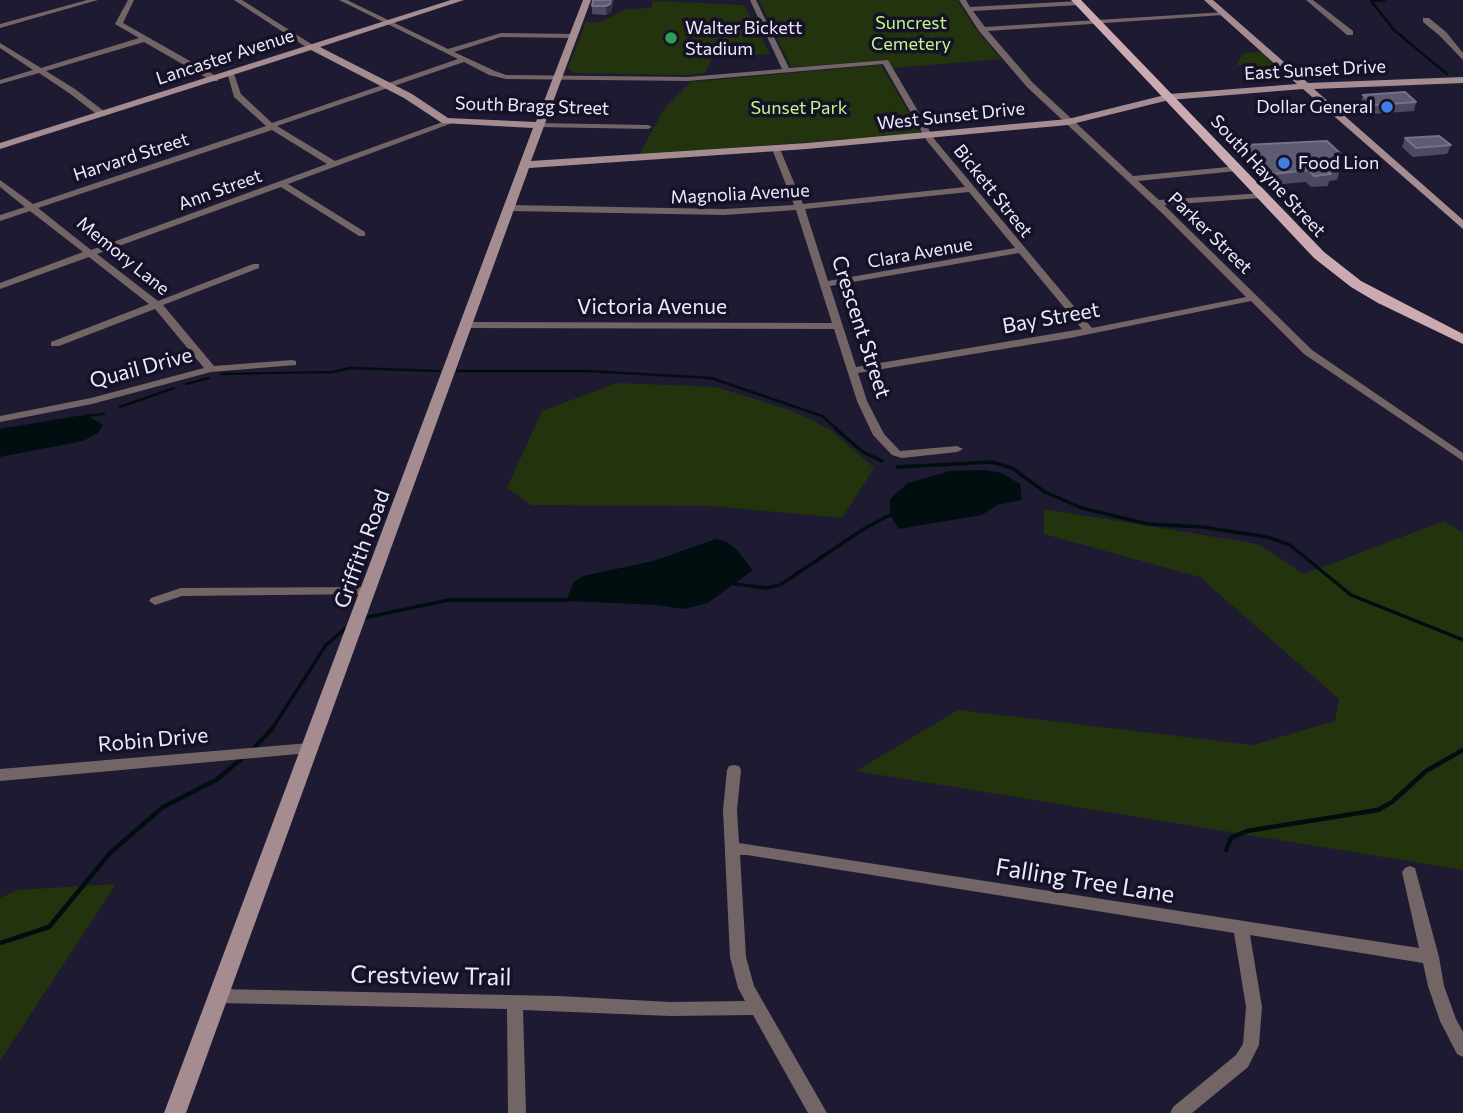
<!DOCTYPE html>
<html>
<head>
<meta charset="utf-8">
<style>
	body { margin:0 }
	canvas { display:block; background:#1e1a31 }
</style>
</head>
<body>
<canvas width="1463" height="1113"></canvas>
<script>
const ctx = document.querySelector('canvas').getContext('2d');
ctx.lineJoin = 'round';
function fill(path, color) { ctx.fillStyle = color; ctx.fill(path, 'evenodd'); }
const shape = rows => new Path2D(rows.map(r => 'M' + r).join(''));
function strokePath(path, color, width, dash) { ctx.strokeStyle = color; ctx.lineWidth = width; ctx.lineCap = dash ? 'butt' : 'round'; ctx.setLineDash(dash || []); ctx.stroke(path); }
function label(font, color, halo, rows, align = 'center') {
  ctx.font = font + ' Commissioner,sans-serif'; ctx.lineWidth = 7; ctx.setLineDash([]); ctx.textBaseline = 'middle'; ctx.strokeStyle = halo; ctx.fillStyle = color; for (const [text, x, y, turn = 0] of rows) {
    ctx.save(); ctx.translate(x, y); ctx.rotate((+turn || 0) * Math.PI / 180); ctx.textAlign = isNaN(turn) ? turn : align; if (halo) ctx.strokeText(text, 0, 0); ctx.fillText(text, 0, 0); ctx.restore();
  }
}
const green = shape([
	[759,0,957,0,974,27,1001,59,893,68,888,60,791,67],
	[653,1,744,5,770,54,712,58,705,73,687,75,573,73,568,68,586,22,601,22,626,9,651,8],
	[1262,52,1277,67,1236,65,1244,53],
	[881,65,920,132,916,134,639,155,664,109,691,82],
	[617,383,716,387,790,410,828,428,874,468,842,518,712,506,532,505,507,488,542,411],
	[1044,509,1258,544,1304,574,1444,521,1463,533,1463,870,856,771,958,710,1253,745,1335,721,1339,699,1200,577,1044,534],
	[116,884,0,1061,0,898,18,890]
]);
const water = shape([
	[77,416,88,416,103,425,98,433,83,441,0,457,0,429],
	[984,470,1002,473,1020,484,1022,500,997,505,982,515,899,529,890,515,890,499,908,483,950,471],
	[716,539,725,541,737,550,753,570,708,603,684,609,656,605,566,601,574,582,583,576,653,561]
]);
const streamFar2 = shape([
	[1385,0,1371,1,1394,30,1447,74],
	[457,371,588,371,711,378,822,416,837,429],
	[221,374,333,372,350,368,439,371],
	[186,384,209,378],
	[120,407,174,388],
	[84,416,104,414]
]);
const streamFar1 = shape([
	[835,428,863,452,882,461],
	[897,467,992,462,1012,468,1045,492,1082,508,1148,524,1202,527,1267,537,1290,545,1351,595,1463,640],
	[735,584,766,588,780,585,865,528,890,515],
	[363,618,449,600,569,600],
	[270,732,326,645,347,627]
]);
const stream = shape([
	[252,750,271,730],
	[1226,850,1231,838,1247,831,1378,810,1392,802,1426,771,1463,750],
	[0,943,49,927,110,853,163,807,216,780,244,757]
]);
const street = shape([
	[87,0,98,0,0,28,0,24,87,0],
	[128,0,134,0,123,23,218,77,218,81,212,81,144,42,46,71,75,89,105,112,105,116,99,116,69,93,39,73,0,84,0,80,33,70,0,48,0,43,41,68,139,38,115,24,128,0],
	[234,0,242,0,316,47,309,49,234,0],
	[339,0,347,0,448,49,501,33,574,34,578,36,574,38,501,37,454,52,495,71,506,75,688,77,782,69,750,0,756,0,789,68,888,60,935,140,1092,328,1246,297,1162,213,1027,87,979,31,959,0,966,0,970,7,1079,1,1082,3,1079,5,973,11,985,27,1225,12,1225,14,1223,15,988,31,1033,83,1133,176,1239,166,1240,168,1236,171,1138,181,1159,200,1264,193,1264,197,1261,198,1164,205,1312,350,1463,453,1463,461,1304,354,1251,301,1070,338,858,373,867,401,884,434,900,451,957,446,963,449,957,452,902,458,892,455,873,435,857,401,834,329,465,328,460,325,465,322,832,323,796,210,724,215,509,211,505,208,509,205,724,209,794,205,772,149,776,147,780,149,803,204,965,187,927,141,883,64,688,81,506,79,489,75,464,62,277,126,335,161,448,120,455,122,288,184,365,232,365,236,359,236,281,187,97,254,158,301,253,264,259,264,259,268,163,305,214,366,292,360,296,361,296,365,211,372,92,404,0,422,0,416,91,398,204,368,155,309,59,346,51,346,51,342,149,304,89,257,0,289,0,283,83,252,30,211,0,221,0,215,25,207,0,187,0,180,33,204,266,126,234,97,227,72,234,74,241,94,272,123,458,59,339,0],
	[272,130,327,164,91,250,38,208,272,130],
	[969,192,1015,248,828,281,805,209,969,192],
	[1019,253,1082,329,856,367,830,286,1019,253],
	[1306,0,1313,0,1353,31,1353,35,1347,35,1306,0],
	[1423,18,1429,18,1446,32,1463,53,1463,60,1440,36,1423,22,1423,18],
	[536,123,648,125,652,127,648,129,539,127,535,125,536,123],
	[368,587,372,588,374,591,372,594,182,596,155,605,149,601,151,598,181,588,368,587],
	[309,743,314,744,316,748,314,752,309,753,0,781,0,769,309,743],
	[734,765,739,766,741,770,737,810,739,843,1419,948,1402,872,1405,868,1410,866,1415,868,1439,957,1444,986,1456,1019,1463,1032,1463,1057,1457,1054,1440,1021,1428,986,1423,963,1250,935,1262,1007,1259,1045,1248,1067,1192,1113,1170,1113,1173,1107,1236,1055,1243,1044,1246,1007,1234,933,747,855,740,855,746,957,754,986,827,1113,808,1113,753,1015,670,1016,523,1010,526,1113,508,1113,507,1009,218,1003,212,1001,210,996,212,991,218,989,559,996,670,1002,745,1001,738,988,730,957,723,810,727,770,729,766,734,765]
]);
const secondary = shape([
	[451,0,464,0,320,47,412,94,448,118,536,122,583,0,591,0,531,161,807,143,1068,119,1169,94,1297,84,1204,0,1213,0,1308,83,1463,77,1463,83,1314,89,1463,220,1463,229,1303,89,1169,100,1068,125,807,149,529,168,186,1113,164,1113,533,128,442,123,404,98,311,50,0,149,0,143,451,0]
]);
const primary = shape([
	[1071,0,1081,0,1324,252,1361,281,1463,334,1463,344,1378,303,1351,287,1314,258,1071,0]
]);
const wall = shape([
	[614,0,611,12,606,15,592,14,592,6],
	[1363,95,1416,102,1414,111,1372,114,1361,104],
	[1405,138,1451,145,1447,154,1413,157,1402,147],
	[1244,145,1344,157,1337,180,1329,181,1328,186,1311,187,1306,182,1270,185,1242,157]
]);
const shadedWall = shape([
	[611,0,614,0,611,12,606,15,606,6]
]);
const building = shape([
	[593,0,611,0,610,4,606,6,592,6,593,0],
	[1405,92,1416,102,1375,105,1363,95,1405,92],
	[1439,136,1451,145,1416,148,1405,138,1439,136],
	[1327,141,1344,157,1329,158,1340,168,1326,170,1331,174,1314,176,1309,170,1273,174,1244,145,1327,141]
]);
const markers = [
	[671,38,7,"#2e9e5b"],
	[1387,107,7,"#3f7fe0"],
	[1284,163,7,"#3f7fe0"]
];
const farParknames = [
	["Suncrest",911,23],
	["Cemetery",911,44],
	["Sunset Park",799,108]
];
const farPoinames = [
	["Walter Bickett",685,28],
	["Stadium",685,49],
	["Dollar General",1373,107,"right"],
	["Food Lion",1298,163]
];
const farStreetnames = [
	["Lancaster Avenue",225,57,-18],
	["East Sunset Drive",1315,70,-3],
	["South Bragg Street",532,106,2],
	["West Sunset Drive",951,116,-6],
	["Harvard Street",131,157,-18],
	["South Hayne Street",1268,176,47],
	["Ann Street",220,190,-20],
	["Bickett Street",993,191,51],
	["Magnolia Avenue",740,194,-3],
	["Parker Street",1210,233,44],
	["Clara Avenue",920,253,-10],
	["Memory Lane",123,256,39]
];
const streetNames = [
	["Victoria Avenue",652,307],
	["Bay Street",1051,318,-10],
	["Crescent Street",861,327,72],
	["Quail Drive",141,368,-15],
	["Griffith Road",362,549,-70],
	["Robin Drive",153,740,-5]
];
const nearStreetnames = [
	["Falling Tree Lane",1085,881,9],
	["Crestview Trail",431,976,1]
];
fill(green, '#23330e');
fill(water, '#010e10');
strokePath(streamFar2, '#010e10', 2.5);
strokePath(streamFar1, '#010e10', 3.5);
strokePath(stream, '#010e10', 4.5);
fill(street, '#736466');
fill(secondary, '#a48c90');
fill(primary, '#cbabb1');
fill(wall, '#4c4962');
fill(shadedWall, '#322f48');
fill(building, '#5d5a73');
strokePath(building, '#747188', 2);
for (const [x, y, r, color] of markers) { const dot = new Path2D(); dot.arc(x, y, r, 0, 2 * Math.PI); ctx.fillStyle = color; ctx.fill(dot); strokePath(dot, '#151127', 2.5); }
label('18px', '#c3f787', '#151127', farParknames);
label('18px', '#eceafb', '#151127', farPoinames, 'left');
label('18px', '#eceafb', '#151127', farStreetnames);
label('21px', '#eceafb', '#151127', streetNames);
label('24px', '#eceafb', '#151127', nearStreetnames);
</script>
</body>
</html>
